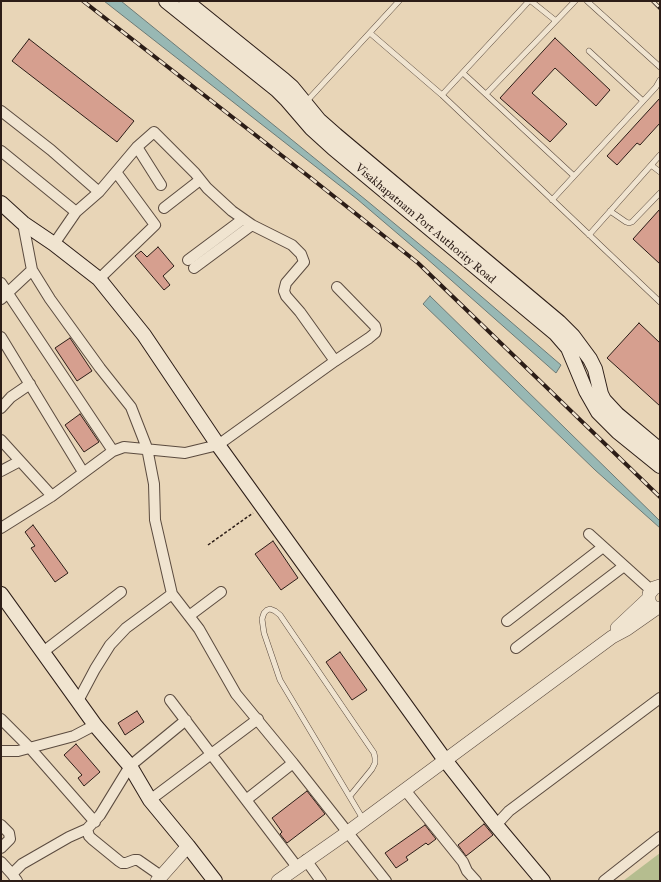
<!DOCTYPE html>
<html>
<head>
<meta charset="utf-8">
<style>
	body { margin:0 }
	#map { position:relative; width:661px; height:882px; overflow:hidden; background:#e8d5b7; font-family:"IM FELL Great Primer",serif }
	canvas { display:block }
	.frame { position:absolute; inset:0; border:2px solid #2c1d17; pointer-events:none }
</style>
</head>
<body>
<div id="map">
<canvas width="661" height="882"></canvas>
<div class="frame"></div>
</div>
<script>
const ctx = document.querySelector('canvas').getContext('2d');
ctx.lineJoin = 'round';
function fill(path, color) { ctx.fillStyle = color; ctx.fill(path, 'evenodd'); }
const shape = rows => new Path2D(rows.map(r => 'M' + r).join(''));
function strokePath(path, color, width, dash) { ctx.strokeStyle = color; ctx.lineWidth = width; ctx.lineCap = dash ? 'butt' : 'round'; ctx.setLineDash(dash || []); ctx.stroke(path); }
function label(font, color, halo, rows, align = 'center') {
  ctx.font = font + ' "IM FELL Great Primer",serif'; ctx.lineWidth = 4; ctx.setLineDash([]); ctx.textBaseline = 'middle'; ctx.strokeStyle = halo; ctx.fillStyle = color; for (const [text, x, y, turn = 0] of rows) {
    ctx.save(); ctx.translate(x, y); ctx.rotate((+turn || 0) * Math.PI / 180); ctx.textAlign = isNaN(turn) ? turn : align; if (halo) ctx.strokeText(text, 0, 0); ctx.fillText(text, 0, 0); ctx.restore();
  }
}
const green = shape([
	[660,853,660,881,623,881]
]);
const water = shape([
	[104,1,121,1,366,200,453,272,561,365,556,373,425,257,357,199,104,1],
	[430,296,660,521,660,528,595,470,423,304,430,296]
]);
const building = shape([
	[555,38,610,90,596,106,555,68,532,93,567,124,550,142,500,98,555,38],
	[29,39,134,121,117,142,12,61,29,39],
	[660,98,660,123,640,145,637,143,617,165,607,156,660,98],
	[660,209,660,264,633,239,660,209],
	[158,247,174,266,163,276,170,285,164,290,135,256,141,251,147,257,158,247],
	[639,323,660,343,660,406,607,358,639,323],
	[70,338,92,371,77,381,55,348,70,338],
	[80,414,99,442,84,452,65,425,80,414],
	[33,525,68,573,55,582,31,548,35,546,25,532,33,525],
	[273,541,298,578,281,590,255,554,273,541],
	[340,652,367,690,352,700,326,662,340,652],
	[137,711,144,722,125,735,118,723,137,711],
	[76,744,100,772,84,786,78,778,82,775,64,755,76,744],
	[307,791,325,814,287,843,280,834,282,832,272,818,307,791],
	[484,824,493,835,466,856,458,845,484,824],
	[425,825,436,839,428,845,426,843,406,857,408,860,396,868,385,853,425,825]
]);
const path = shape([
	[208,545,253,513]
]);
const service = shape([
	[531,1,556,21],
	[587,1,660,67],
	[370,33,442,95,660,302],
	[589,51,643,101],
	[463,73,574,176],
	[486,94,575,1],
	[442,95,529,1],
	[306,102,399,1],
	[651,165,660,172],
	[552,200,656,87,660,80],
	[610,211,626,222,629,223,632,222,660,193],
	[589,235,660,155],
	[350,796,372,769,375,763,375,758,374,753,280,615,275,611,270,609,267,610,264,613,262,619,264,633,280,680,363,819]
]);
const minor = shape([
	[1,111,51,150,99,192],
	[137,147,161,185],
	[1,151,76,212],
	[164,208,200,180],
	[23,223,32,270,50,299,100,368,131,407,147,448,154,484,155,520,172,594,199,629,236,694,293,763,386,881],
	[54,244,76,212,99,192,137,147,154,132,195,173,207,188,232,211,252,225,292,245,301,254,304,262,286,283,284,291,286,296,300,312,335,361],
	[188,260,243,219],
	[194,268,252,225],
	[99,279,155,225,116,172],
	[1,283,113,451],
	[1,299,32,270],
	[1,337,83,472],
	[1,408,11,397,30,384],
	[1,440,52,496],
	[1,471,20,461],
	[1,528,52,496,113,451,124,447,185,453,218,445,335,361,369,338,375,333,376,330,375,326,337,287],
	[589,534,651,590],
	[189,616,221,592],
	[507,621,603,547],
	[516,648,624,566],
	[43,652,121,592],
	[170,700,297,867],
	[78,701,95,669,110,645,126,628,172,594],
	[1,719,30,748,95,822],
	[1,751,18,751,74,736,95,725],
	[405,790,463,862,467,871,476,881],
	[150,800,258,719],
	[246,800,293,763],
	[1,825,9,833,10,839,1,848],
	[496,825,509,811,660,698],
	[87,829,89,836,92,839,119,861,122,863,126,863,134,860,138,860,161,876],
	[306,860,321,881],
	[1,862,12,874],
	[17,881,12,874,22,864,69,837,87,829,100,815,130,766,186,720],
	[604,881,660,837]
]);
const tertiary = shape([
	[651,605,649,601,649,594,654,588,660,586],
	[617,628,649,598],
	[157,881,188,846],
	[278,881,348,832,612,637,627,629,657,608]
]);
const secondary = shape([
	[166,1,277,90,286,99,311,128,333,148,555,333,568,348,586,391,598,412,618,432,660,466],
	[186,1,284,80,292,87,319,120,336,135,559,322,573,336,590,359,595,369,601,394,604,400,617,414,660,450],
	[1,203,23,223,54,244,99,279,144,335,218,445,445,760,496,825,543,881],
	[1,594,95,725,130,766,150,800,188,846,215,881]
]);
const rail = shape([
	[83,1,312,179,418,263,660,497],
	[653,1,660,8]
]);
const streetNames = [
	["Visakhapatnam Port Authority Road",425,224,40]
];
fill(green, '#b5bd8f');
fill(water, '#98b8b4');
strokePath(water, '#6d7a75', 1);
fill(building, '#d69f8f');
strokePath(building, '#2c1d17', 1);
strokePath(service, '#5b4b3f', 6);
strokePath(minor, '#5b4b3f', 12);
strokePath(tertiary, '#5b4b3f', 14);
strokePath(secondary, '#2c1d17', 16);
strokePath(path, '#2c1d17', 1.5, [3, 2]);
strokePath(service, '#f0e4d0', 5);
strokePath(minor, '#f0e4d0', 10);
strokePath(tertiary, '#f0e4d0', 13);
strokePath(secondary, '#f0e4d0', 14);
strokePath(rail, '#2c1d17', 4);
strokePath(rail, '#f0e4d0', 2.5, [8]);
label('12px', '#2c1d17', '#f0e4d0', streetNames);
</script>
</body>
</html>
